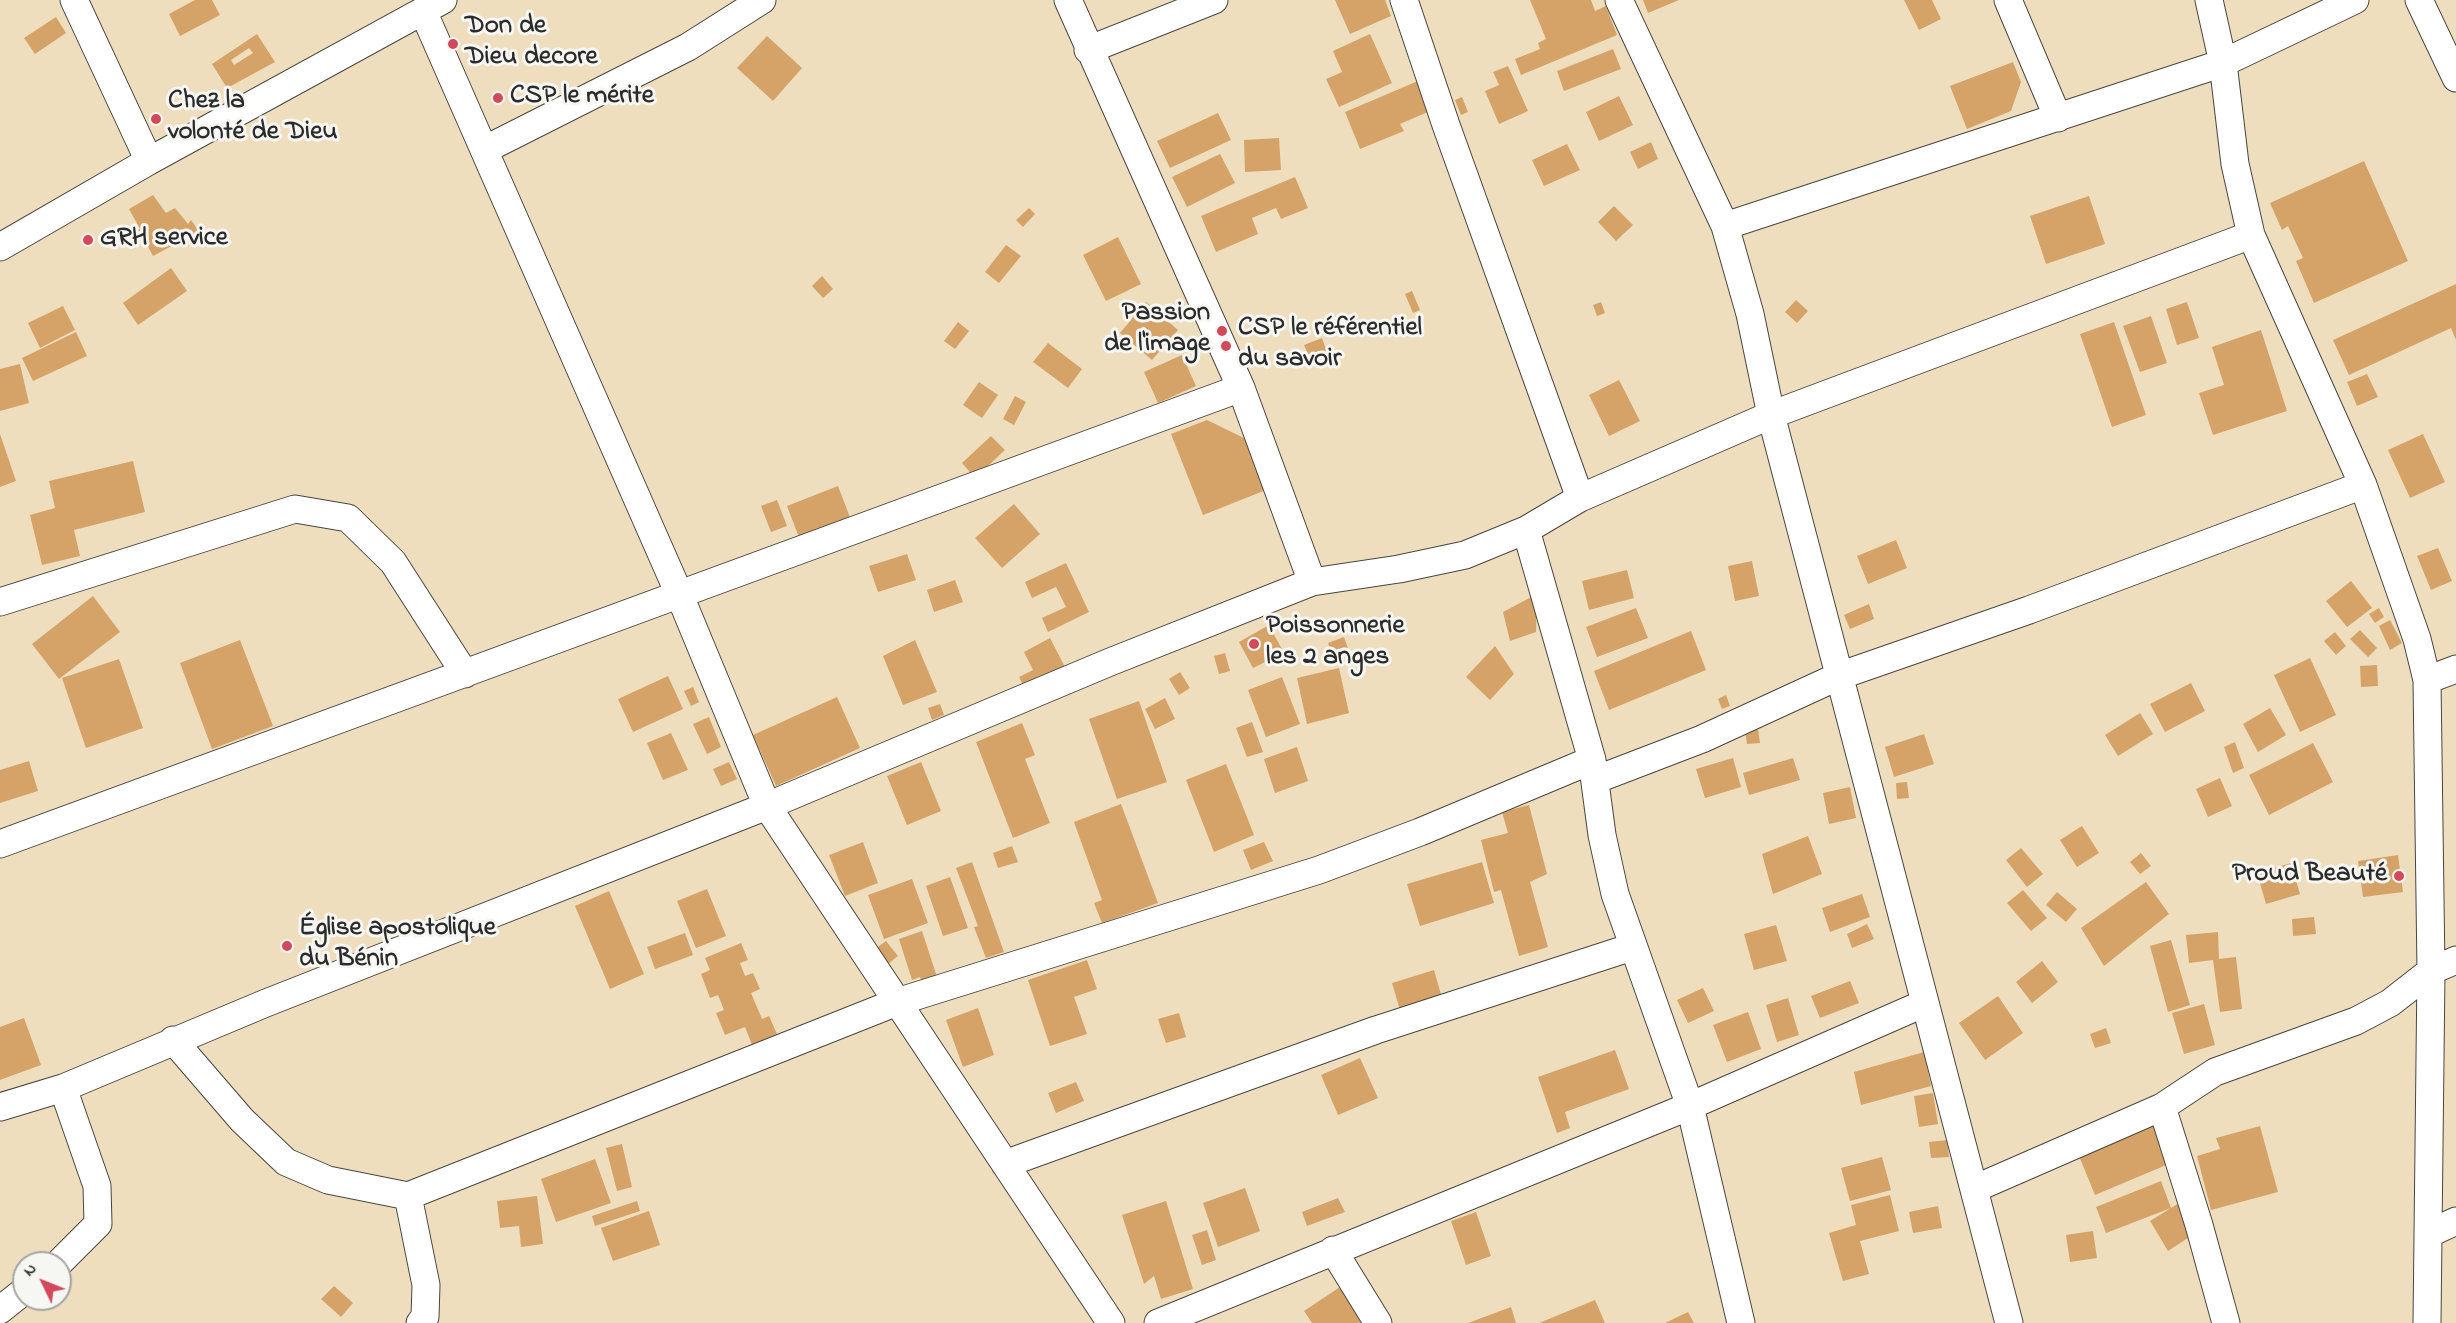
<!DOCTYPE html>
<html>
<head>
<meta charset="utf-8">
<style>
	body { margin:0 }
	#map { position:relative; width:2456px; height:1323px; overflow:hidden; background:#eedebe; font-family:"Indie Flower",sans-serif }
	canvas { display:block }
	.north { position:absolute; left:12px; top:1251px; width:60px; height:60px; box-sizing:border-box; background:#f6f6f2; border:2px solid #a5a5a2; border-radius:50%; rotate:313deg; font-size:16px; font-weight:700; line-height:24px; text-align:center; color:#2b2b2b }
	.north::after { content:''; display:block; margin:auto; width:21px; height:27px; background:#d1495b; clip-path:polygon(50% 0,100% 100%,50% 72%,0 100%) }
</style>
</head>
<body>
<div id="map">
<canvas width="2456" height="1323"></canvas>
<div class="north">N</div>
</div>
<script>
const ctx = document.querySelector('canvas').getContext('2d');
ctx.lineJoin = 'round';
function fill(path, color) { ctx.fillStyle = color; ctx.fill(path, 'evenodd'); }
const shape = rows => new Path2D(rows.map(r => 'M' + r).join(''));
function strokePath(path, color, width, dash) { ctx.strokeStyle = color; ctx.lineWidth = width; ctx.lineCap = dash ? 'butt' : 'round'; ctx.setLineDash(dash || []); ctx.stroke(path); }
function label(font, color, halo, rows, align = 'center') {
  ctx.font = font + ' "Indie Flower",sans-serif'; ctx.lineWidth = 6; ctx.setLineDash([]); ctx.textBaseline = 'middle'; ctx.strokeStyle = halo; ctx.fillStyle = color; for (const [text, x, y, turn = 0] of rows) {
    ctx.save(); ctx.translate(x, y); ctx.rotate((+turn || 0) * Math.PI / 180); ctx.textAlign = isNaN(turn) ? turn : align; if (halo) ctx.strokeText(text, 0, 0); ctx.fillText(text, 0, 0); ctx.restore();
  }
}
const building = shape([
	[195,0,212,0,220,15,180,36,169,14],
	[1335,0,1385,0,1391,16,1350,34],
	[1530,0,1591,0,1595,11,1606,6,1617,35,1521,75,1515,59,1540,49,1538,43,1546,39],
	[1643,0,1679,0,1648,13],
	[1904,0,1932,0,1941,19,1919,30],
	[56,17,66,33,35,54,24,38],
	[257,34,275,62,227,88,212,64],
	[249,48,253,53,234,65,231,60],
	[1370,34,1392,83,1339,107,1326,79,1342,72,1333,51],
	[767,36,802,68,773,101,737,68],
	[1613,49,1621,69,1564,91,1557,71],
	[2013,62,2021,82,2011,111,1967,129,1950,86],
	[1508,66,1528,111,1499,124,1485,91,1499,85,1493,72],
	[1418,81,1430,111,1400,124,1404,131,1360,149,1345,112],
	[1619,96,1633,125,1599,141,1586,112],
	[1462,97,1468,112,1461,115,1455,100],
	[1218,113,1231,140,1170,168,1157,141],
	[1279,138,1281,170,1245,172,1244,140],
	[1651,142,1658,159,1638,169,1630,152],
	[1567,144,1580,170,1544,186,1532,160],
	[1220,154,1235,183,1187,207,1172,177],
	[2364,161,2408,261,2314,303,2296,261,2303,258,2288,226,2282,230,2270,203],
	[1295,177,1308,208,1281,219,1276,208,1252,218,1258,234,1216,252,1201,216],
	[153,195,166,213,175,208,188,224,191,220,201,234,183,245,181,241,153,256,144,239,135,242,132,232,140,229,129,209],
	[2089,196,2105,244,2046,264,2030,216],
	[1614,206,1633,225,1616,241,1598,222],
	[1029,208,1035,214,1023,227,1016,220],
	[1118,237,1141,284,1106,301,1083,255],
	[1006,245,1021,256,999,283,985,272],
	[171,268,187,291,138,325,123,303],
	[822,276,833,289,823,298,812,286],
	[2456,284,2456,340,2451,328,2349,375,2333,340],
	[1412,291,1420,310,1413,313,1405,294],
	[1796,300,1808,311,1797,323,1785,312],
	[1146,302,1178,330,1152,360,1120,333],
	[1601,302,1605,313,1597,316,1593,305],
	[2187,302,2199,338,2177,345,2166,309],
	[63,306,75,330,40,348,28,323],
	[2151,316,2167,363,2140,372,2123,326],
	[958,322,969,331,955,349,944,341],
	[2114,322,2146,415,2112,427,2080,334],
	[2261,330,2287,411,2213,435,2199,393,2224,385,2212,347],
	[76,332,87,356,33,381,22,358],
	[1322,338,1327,352,1310,359,1304,345],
	[1048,343,1082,369,1068,388,1033,362],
	[1182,355,1196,386,1158,403,1144,372],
	[20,364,29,403,0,411,0,369],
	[2367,374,2378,397,2357,406,2347,382],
	[1619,380,1640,421,1609,436,1589,395],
	[979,382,998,395,982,418,963,405],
	[1015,396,1026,402,1014,425,1003,419],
	[1207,420,1246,439,1266,490,1203,515,1171,434],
	[0,434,16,481,0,487],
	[2423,434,2445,482,2410,498,2388,450],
	[991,436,1005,450,975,478,962,463],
	[133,461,145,512,74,530,80,556,42,565,30,515,55,508,49,481],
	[838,486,851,520,800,540,787,506],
	[777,500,787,526,771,532,761,506],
	[1014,504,1040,534,1002,568,975,538],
	[1896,540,1907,568,1868,584,1857,556],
	[2438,548,2452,581,2431,590,2417,556],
	[907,554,916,580,878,592,869,566],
	[1752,561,1759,596,1735,601,1728,566],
	[1066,563,1089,612,1048,632,1042,618,1066,607,1056,587,1032,598,1025,582],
	[1627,570,1634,598,1589,610,1582,581],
	[955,580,963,602,934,612,927,590],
	[2351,581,2372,608,2347,627,2326,601],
	[1537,594,1536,632,1510,641,1503,612],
	[93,596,120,632,59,679,32,644],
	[1869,604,1874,619,1850,629,1844,615],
	[1636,608,1648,638,1597,657,1586,627],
	[2379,608,2384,617,2375,623,2369,614],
	[2390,620,2402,643,2390,650,2379,626],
	[1269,625,1284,653,1253,668,1239,642],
	[2360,630,2377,648,2368,657,2350,639],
	[1691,631,1706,670,1609,710,1594,671],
	[2335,632,2346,646,2336,655,2324,641],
	[1344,637,1349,651,1333,657,1328,643],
	[1050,638,1067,671,1026,691,1019,677,1033,670,1024,652],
	[240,640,273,726,212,749,180,663],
	[915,640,937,692,903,705,883,656],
	[1495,646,1514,674,1490,700,1466,677],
	[1225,653,1230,671,1219,674,1214,656],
	[2310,658,2336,715,2300,732,2274,675],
	[119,659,143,728,86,748,62,678],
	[2377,665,2378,686,2361,687,2360,666],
	[1339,668,1349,713,1307,724,1297,678],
	[1180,672,1190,688,1179,695,1169,679],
	[668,676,683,709,633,732,618,699],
	[1282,677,1300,724,1266,737,1248,690],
	[2191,683,2205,711,2165,732,2150,704],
	[693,687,699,702,691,706,684,691],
	[1726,695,1730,706,1722,709,1718,699],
	[837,697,860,748,776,786,753,735],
	[1165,698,1175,719,1155,729,1145,709],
	[1139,701,1167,782,1117,799,1089,719],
	[940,704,944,715,932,720,928,708],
	[2270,708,2286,735,2258,752,2243,724],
	[2140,713,2153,734,2118,756,2105,735],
	[709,717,721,747,707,754,693,724],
	[1252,722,1263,752,1247,757,1236,728],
	[1022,723,1035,755,1025,759,1050,823,1013,838,976,742],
	[1758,728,1760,743,1747,744,1745,730],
	[671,733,688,770,663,780,647,743],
	[1924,734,1934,764,1894,777,1885,747],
	[2235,742,2244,768,2233,773,2224,747],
	[2313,743,2333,782,2269,815,2249,775],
	[1297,747,1308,781,1275,793,1264,759],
	[1733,758,1741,787,1705,798,1696,769],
	[1793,758,1800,780,1749,795,1743,773],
	[29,761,38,791,0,803,0,770],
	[729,762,737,779,721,786,713,769],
	[921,762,941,811,907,825,887,776],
	[1226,764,1254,835,1214,852,1186,780],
	[2220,778,2232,806,2208,817,2196,789],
	[1907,782,1909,798,1897,799,1896,783],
	[1850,787,1856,818,1829,824,1823,793],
	[1121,804,1158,903,1102,923,1094,903,1102,900,1074,822],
	[1529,805,1547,874,1530,882,1548,947,1519,956,1501,890,1494,892,1481,840,1508,833,1502,812],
	[2082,826,2099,853,2077,867,2060,840],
	[1808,836,1822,874,1773,894,1762,854],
	[863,842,878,883,845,896,829,855],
	[1264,842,1273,861,1251,870,1243,850],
	[1012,846,1018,862,998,868,993,853],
	[2021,848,2043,874,2027,887,2006,860],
	[2141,853,2151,866,2140,874,2130,862],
	[2398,855,2403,892,2363,897,2358,861],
	[972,862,1004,952,986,958,974,927,978,926,956,868],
	[1482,862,1494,903,1420,926,1407,884],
	[2291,863,2300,894,2266,904,2257,873],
	[950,877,968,928,943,936,926,886],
	[912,879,928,923,884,939,868,895],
	[2146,882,2169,914,2104,966,2081,928],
	[707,889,726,936,696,948,677,901],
	[2023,890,2047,918,2031,931,2007,903],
	[609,891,644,974,610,989,575,906],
	[2057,892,2077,909,2066,922,2046,905],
	[1862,894,1870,917,1830,932,1822,908],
	[2314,917,2316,934,2293,936,2292,919],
	[1867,924,1874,939,1852,948,1847,934],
	[1776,925,1787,961,1754,970,1744,934],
	[922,931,937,977,922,982,920,977,912,980,899,939],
	[2218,932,2219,959,2236,957,2242,1009,2220,1012,2213,960,2189,963,2186,935],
	[685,933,693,955,655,969,647,947],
	[2171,940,2190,1005,2168,1012,2150,946],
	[886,941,898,956,888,964,875,949],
	[741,943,748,960,740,963,745,976,753,973,760,989,751,993,762,1019,769,1016,777,1034,752,1045,745,1027,725,1035,716,1013,724,1010,718,995,710,998,701,974,710,970,705,958],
	[1087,960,1097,989,1074,997,1087,1034,1050,1046,1028,980],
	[2042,961,2058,982,2032,1003,2016,982],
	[1434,970,1442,998,1400,1010,1392,983],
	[1850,981,1859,1003,1820,1018,1811,996],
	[1703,988,1714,1011,1688,1023,1677,1000],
	[1998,996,2023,1033,1985,1060,1959,1023],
	[1788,998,1799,1035,1777,1042,1766,1005],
	[2204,1004,2215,1045,2184,1054,2172,1013],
	[978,1008,994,1055,963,1067,946,1020],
	[1748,1012,1761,1049,1727,1062,1713,1025],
	[1179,1013,1186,1037,1166,1043,1158,1019],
	[24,1018,41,1065,0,1080,0,1027],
	[2106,1028,2111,1043,2095,1048,2090,1034],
	[1615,1050,1629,1089,1565,1112,1570,1128,1557,1133,1538,1077],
	[1924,1052,1931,1086,1861,1105,1854,1072],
	[1360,1058,1378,1098,1338,1115,1321,1075],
	[1076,1082,1084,1101,1056,1113,1048,1093],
	[1933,1093,1938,1124,1919,1127,1914,1096],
	[2155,1124,2171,1163,2095,1195,2079,1156],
	[2260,1126,2278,1192,2211,1210,2197,1156,2220,1149,2216,1138],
	[1947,1140,1949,1157,1931,1158,1929,1142],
	[622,1144,632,1187,617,1191,606,1148],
	[1882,1157,1891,1190,1850,1201,1841,1168],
	[595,1159,611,1203,556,1222,541,1179],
	[2161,1181,2171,1208,2106,1233,2096,1207],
	[1245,1188,1260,1231,1218,1247,1203,1203],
	[1890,1195,1899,1231,1860,1241,1869,1274,1843,1281,1829,1233,1856,1225,1851,1205],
	[537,1196,543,1244,521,1247,519,1226,500,1228,497,1201],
	[1338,1198,1345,1212,1307,1226,1302,1212],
	[637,1201,640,1211,595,1226,592,1216],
	[1166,1201,1193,1289,1161,1299,1154,1276,1144,1284,1122,1215],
	[2179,1203,2197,1232,2168,1251,2150,1221],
	[1938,1206,1942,1228,1913,1233,1909,1212],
	[649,1211,660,1245,613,1261,601,1228],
	[1476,1212,1491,1256,1466,1265,1451,1221],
	[1207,1230,1216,1260,1202,1265,1192,1235],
	[2093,1231,2097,1258,2070,1262,2066,1235],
	[1346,1283,1369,1317,1359,1323,1312,1323,1304,1311],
	[334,1286,353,1303,341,1317,321,1299],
	[1595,1300,1605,1323,1539,1323],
	[1511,1307,1516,1323,1468,1323],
	[1688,1312,1694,1323,1665,1323]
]);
const street = shape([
	[74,0,149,161],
	[1068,0,1241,388,1312,582],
	[1404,0,1446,125,1580,498],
	[1619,0,1725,226,1750,314,1771,415,2009,1323],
	[2008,0,2058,118],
	[2209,0,2223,63,2235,164,2251,235,2363,485,2417,639,2427,680,2431,971,2427,1323],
	[2419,0,2456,78],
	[423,11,680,596,767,806,1111,1323],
	[1088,50,1214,0],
	[484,150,688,47,762,0],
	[1725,226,2223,63,2355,0],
	[0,247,149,161,443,0],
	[1526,530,1592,760,1602,835,1615,894,1690,1106,1741,1323],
	[0,602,295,509,348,518,393,562,465,674],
	[2427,680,2456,669],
	[1595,780,1702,739,1839,676,2029,610,2363,485],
	[0,844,1241,388],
	[173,1040,242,1120,286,1162,328,1180,408,1196,897,1002,1319,870,1420,832,1592,760],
	[0,1107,63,1088,266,1003,767,806,1110,662,1312,582,1399,569,1465,555,1526,530,1580,498,1771,415,2251,235],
	[2162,1107,2199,1225,2226,1323],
	[1005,1164,1376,1030,1632,947],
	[1974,1189,2162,1107,2215,1072,2356,1021,2390,1003,2431,971,2456,960],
	[408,1196,426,1285,425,1317,420,1323],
	[2428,1234,2456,1221],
	[1333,1250,1378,1323],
	[59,1263,98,1224,97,1186,63,1088],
	[0,1310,24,1291],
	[1158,1323,1690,1106,1925,1003]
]);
const markers = [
	[453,44,6,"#d1495b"],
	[498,98,6,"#d1495b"],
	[156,119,6,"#d1495b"],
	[88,240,6,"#d1495b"],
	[1222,331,6,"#d1495b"],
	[1226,346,6,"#d1495b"],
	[1254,644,6,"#d1495b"],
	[2399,876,6,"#d1495b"],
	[287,946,6,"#d1495b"]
];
const poiNames = [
	["Don de",465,28],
	["Dieu decore",465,59],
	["CSP le mérite",510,98],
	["Chez la",168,103],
	["volonté de Dieu",168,134],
	["GRH service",100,240],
	["Passion",1210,315,"right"],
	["de l'image",1210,346,"right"],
	["CSP le référentiel",1238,330],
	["du savoir",1238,361],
	["Poissonnerie",1266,628],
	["les 2 anges",1266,659],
	["Proud Beauté",2387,876,"right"],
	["Église apostolique",299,930],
	["du Bénin",299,961]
];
fill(building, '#d5a368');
strokePath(street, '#484641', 29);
strokePath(street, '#fff', 27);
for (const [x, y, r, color] of markers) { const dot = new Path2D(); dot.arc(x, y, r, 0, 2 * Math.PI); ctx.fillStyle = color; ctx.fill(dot); strokePath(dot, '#f6f6f2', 2); }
label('bold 27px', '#2b2b2b', '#f6f6f2', poiNames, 'left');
</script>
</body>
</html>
